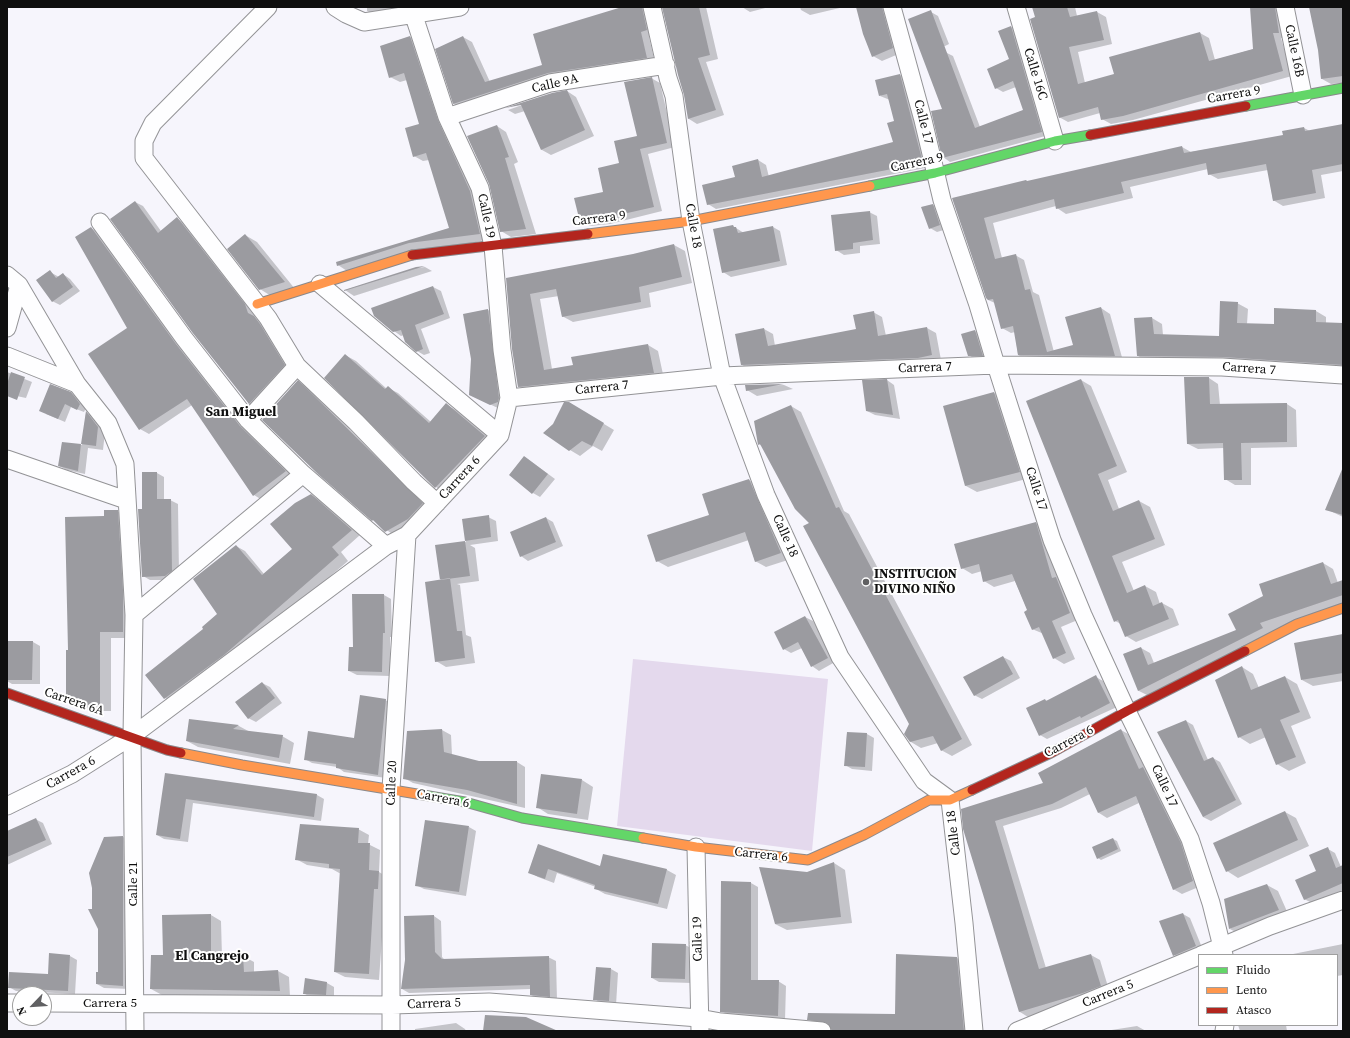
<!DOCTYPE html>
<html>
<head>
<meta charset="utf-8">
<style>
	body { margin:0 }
	#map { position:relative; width:1350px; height:1038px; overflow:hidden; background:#f6f5fc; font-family:"Source Serif 4",serif }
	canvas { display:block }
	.frame { position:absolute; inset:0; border:8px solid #0f0f0f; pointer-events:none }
	.legend { position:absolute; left:1198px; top:954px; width:140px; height:72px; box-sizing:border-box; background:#fff; border:1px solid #9f9f9f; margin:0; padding:5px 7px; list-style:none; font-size:12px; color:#0f0f0f }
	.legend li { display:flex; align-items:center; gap:8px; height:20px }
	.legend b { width:20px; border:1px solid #9f9f9f }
	.north { position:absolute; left:12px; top:986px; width:40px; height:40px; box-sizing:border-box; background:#fff; border:1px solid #9f9f9f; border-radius:50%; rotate:245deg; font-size:11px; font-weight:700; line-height:16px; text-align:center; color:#0f0f0f }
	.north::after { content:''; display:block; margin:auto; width:14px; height:18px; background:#606062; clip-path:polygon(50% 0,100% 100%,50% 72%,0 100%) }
</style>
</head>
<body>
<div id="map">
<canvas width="1350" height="1038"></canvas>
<div class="frame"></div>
<ul class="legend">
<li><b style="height:5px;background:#63d668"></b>Fluido</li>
<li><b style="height:5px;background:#ff974d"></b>Lento</li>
<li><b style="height:5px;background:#b3261e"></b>Atasco</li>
</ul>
<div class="north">N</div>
</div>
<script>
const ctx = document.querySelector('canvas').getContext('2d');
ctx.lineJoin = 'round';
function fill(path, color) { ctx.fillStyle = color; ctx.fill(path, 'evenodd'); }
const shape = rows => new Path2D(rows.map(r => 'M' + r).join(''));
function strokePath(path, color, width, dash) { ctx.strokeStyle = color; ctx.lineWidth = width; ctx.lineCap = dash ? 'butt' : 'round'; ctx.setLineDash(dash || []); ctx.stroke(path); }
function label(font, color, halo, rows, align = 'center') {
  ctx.font = font + ' "Source Serif 4",serif'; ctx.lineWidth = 4; ctx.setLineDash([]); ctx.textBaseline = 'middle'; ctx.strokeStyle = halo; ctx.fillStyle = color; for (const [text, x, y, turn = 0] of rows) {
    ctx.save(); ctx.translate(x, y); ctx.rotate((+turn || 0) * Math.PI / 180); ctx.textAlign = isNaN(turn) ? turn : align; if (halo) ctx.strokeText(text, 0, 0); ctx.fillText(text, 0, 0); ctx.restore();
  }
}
const cemetery = shape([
	[633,659,828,679,812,851,617,826]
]);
const shadow = shape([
	[367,7,403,7,403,11,375,15,367,11],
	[625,7,643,7,650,11,656,35,649,37,655,63,463,109,454,104,436,49,463,37,472,42,490,82,543,66],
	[662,7,706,7,718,59,706,62,724,115,697,124,689,119,684,93],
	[742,7,747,8,769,7,750,12],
	[800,7,844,7,810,15,801,10],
	[857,7,892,7,901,53,882,61,873,56],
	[1034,7,1075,7,1077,16,1097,12,1106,17,1112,44,1078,52,1085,83,1115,75,1200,33,1209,38,1215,60,1254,49,1251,7,1285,7,1287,38,1281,38,1292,76,1133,120,1111,124,1102,119,1100,113,1068,122,1059,117],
	[1310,7,1343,7,1343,83,1331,84,1322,79,1319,49],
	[931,12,938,16,949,44,939,49,953,56,980,127,1024,110,1016,87,1003,92,996,88,1010,60,1011,27,1018,31,1049,135,950,162,943,157,943,109],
	[410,37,419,43,480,197,489,239,347,271,338,265,450,228,429,160,423,161,414,156,420,125,407,80,400,82,390,77],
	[900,75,908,80,930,167,716,209,708,204,736,178,758,160,766,165,769,177,894,143,895,122,890,100,880,96],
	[651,78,660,83,675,147,648,154,662,211,610,224,590,226,581,221,604,192,638,137],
	[567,91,576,97,594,136,551,155,542,150,525,111,515,114,508,110,553,94],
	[1343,125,1343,171,1321,175,1325,198,1283,206,1273,200,1268,170,1218,179,1209,174,1208,169,1130,187,1133,198,1066,214,1057,208,1056,206,993,223,1002,258,1015,255,1024,260,1033,292,1039,295,1054,352,1074,346,1101,308,1110,314,1123,361,1028,360,1018,355,1015,332,1011,333,1002,328,995,303,988,300,953,199,1026,181,1029,182,1182,147,1191,152,1284,136,1304,128,1310,131],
	[497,126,506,132,518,162,514,164,536,234,511,237,501,231],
	[135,202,143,206,161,231,177,219,185,223,253,310,256,318,262,322,292,370,257,408,249,404],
	[933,205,940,209,947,229,937,232,930,228],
	[869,212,877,216,880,244,860,246,860,253,844,255,836,250],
	[773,227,780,231,787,265,731,277,723,272,736,228,744,233],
	[91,228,100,233,294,477,262,500,254,495,192,405,149,434,140,429,89,354,128,329],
	[245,235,257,242,295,289,271,296,260,289],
	[674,245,685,251,692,283,649,293,651,307,573,322,562,316,559,296,540,299,552,369,574,366,648,345,658,351,664,379,529,392,518,386,507,279,633,255],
	[425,267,432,271,354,296,345,290,416,268],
	[50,272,59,277,63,274,70,279,80,291,60,305,52,301],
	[433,287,441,291,450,318,421,329,430,353,424,355,417,351,404,335,401,336,394,331,372,309],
	[1237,303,1248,309,1247,324,1274,325,1316,311,1326,317,1326,323,1343,324,1343,370,1148,362,1138,356,1135,319,1152,318,1162,324,1163,335,1220,337],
	[488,310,498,316,508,403,500,409,470,395,472,359,464,315],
	[873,312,882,317,886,336,927,328,936,333,941,360,751,370,742,365,764,329,773,334,775,346,857,330],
	[975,331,982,336,989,359,976,360,969,355],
	[345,355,356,361,387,389,388,388,398,393,431,422,446,405,456,410,495,442,446,493,436,487],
	[7,372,32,382,26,398,7,394],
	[1209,378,1218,384,1220,405,1287,404,1296,410,1297,447,1251,448,1251,485,1235,485,1225,479,1224,448,1198,449,1188,444],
	[887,380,894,385,900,419,875,415,867,411],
	[1081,380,1091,386,1127,472,1108,480,1119,509,1139,501,1150,507,1165,545,1122,562,1134,591,1145,586,1156,592,1160,604,1162,603,1173,609,1179,625,1136,642,1126,636,1121,624,1115,621],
	[298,382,306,386,430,509,395,536,373,520],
	[784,385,793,389,757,396,747,390,746,386],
	[70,393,77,397,86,408,84,412,71,407,65,422,46,414],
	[994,393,1005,400,1030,478,977,492,966,486,944,407],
	[569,403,614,430,602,451,593,446,580,456,570,450,554,424],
	[791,406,801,412,844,511,849,514,972,745,952,756,941,750,938,743,921,748,911,742,910,724,811,523,763,447,759,444],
	[86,413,93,416,105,432,103,450,88,448,85,474,67,470,59,466,62,443,82,445],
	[525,457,555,479,540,497,533,493],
	[157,473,164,477,164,500,170,500,178,504,179,575,172,580,150,580,143,576,143,510],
	[749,480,760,486,791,559,766,567,755,561,749,540,668,567,657,561],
	[1343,484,1343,517,1326,509],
	[311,495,320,500,360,535,341,552,348,561,233,660,174,704,165,698,147,675,205,629,218,614,236,546,245,551,264,574,293,549],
	[117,511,128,517,133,638,111,638,111,711,90,711,67,700,69,651,105,517],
	[488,517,496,521,498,541,470,545,475,548,479,581,457,584,460,585,466,635,471,637,475,663,446,667,436,661,441,581,436,546,466,542,463,520],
	[546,518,553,522,563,546,528,561,521,556],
	[1036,523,1046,529,1080,619,1061,627,1075,659,1064,664,1054,658,1044,634,1032,629,1028,611,1015,581,994,587,984,581,982,571,972,574,962,568],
	[1323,563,1333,569,1338,583,1343,581,1343,603,1149,696,1139,691,1124,654,1141,648,1150,653,1154,663,1237,631,1264,597],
	[384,595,391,599,392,637,390,637,390,676,357,675,349,671,354,648],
	[805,617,813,621,835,662,819,671,812,666,802,648,791,653,784,649],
	[1343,635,1343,681,1313,686,1302,680],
	[7,642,33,642,40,646,40,684,12,684,7,681],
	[1003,657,1011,661,1020,678,982,699,974,695],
	[1242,667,1253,674,1259,688,1285,677,1297,684,1311,718,1291,726,1306,763,1289,771,1277,764,1266,737,1250,744,1239,737],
	[1096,677,1103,681,1117,707,1047,739,1040,735,1045,700,1048,701],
	[262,683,270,687,282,703,256,722,248,718],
	[385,700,393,704,386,778,344,772,337,767,312,763,305,759,354,740],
	[190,720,239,726,250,732,282,736,294,743,290,764,198,747,187,741],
	[1186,721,1193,725,1208,760,1213,758,1220,762,1242,804,1211,821,1203,817],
	[442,730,451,735,452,755,479,762,517,762,525,767,525,808,413,783,404,778],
	[1121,730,1130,735,1145,769,1152,773,1201,886,1182,894,1173,889,1139,803,1107,818,1099,813,1090,794,1061,808,1003,826,1046,968,1091,955,1100,960,1109,990,1028,1017,1020,1012,964,828,1044,783],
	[847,733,867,734,874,738,872,771,852,769,845,765],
	[166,774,317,795,324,799,321,821,193,803,188,842,164,839,157,835],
	[582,780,593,787,588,820,548,814,537,807],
	[1285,812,1296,818,1309,846,1238,878,1227,871],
	[35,819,43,823,52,844,7,865,7,832],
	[469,827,476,831,466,896,424,889,416,885],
	[358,829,369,835,368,844,380,850,379,872,389,878,385,894,379,980,345,977,335,972,341,874,332,869,307,865,296,859],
	[123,837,130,841,130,989,104,988,97,984,99,973,99,929,93,910],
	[1113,839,1117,841,1121,851,1101,860,1098,858,1093,848],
	[538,845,601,867,604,855,667,870,676,875,667,909,605,894,596,889,596,887,557,873,554,883,538,877,529,872],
	[1328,849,1335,853,1341,867,1343,866,1343,890,1312,903,1304,899],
	[834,863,845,870,852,923,787,930,775,924,807,873],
	[722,882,751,883,758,887,758,981,778,981,786,986,785,1020,729,1015,721,1011],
	[1267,885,1278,891,1289,916,1241,935,1230,929],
	[1183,914,1190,918,1203,950,1181,959,1174,955],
	[211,915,221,921,222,957,243,956,254,962,254,972,278,971,289,977,290,997,162,995,151,989],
	[434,916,441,921,442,957,445,960,548,957,556,961,557,1000,539,999,531,995,531,989,409,993,402,989],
	[1343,944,1343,975,1337,976,1337,955,1288,955],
	[685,945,693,949,692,983,659,982,652,978],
	[70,956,77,960,75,994,16,991,9,987,49,975],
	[957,958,967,964,974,1031,832,1031,832,1027,819,1025,808,1019,896,1015],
	[611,969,618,973,616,1005,602,1004,595,999],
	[327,983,334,987,334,998,312,998,305,994],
	[456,1023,465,1029,466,1031,415,1031,415,1029],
	[1238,1025,1286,1025,1287,1031,1240,1031],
	[1137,1026,1146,1031,1105,1031],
	[206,1030,208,1031,186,1031]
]);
const building = shape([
	[622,7,642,7,647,30,641,32,647,58,548,73,453,104,435,49,463,36,485,82,542,65,533,34],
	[662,7,699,7,710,55,698,58,716,110,688,119,684,95,678,75],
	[856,7,882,7,893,48,872,57,863,34],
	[1032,7,1067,7,1070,17,1097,11,1104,40,1069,47,1078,84,1114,74,1109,57,1200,32,1209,61,1253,49,1250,7,1275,7,1279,33,1273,33,1283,71,1123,116,1101,120,1098,107,1059,118,1030,19,1035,17],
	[1309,7,1343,7,1343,76,1321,79,1318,50],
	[931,10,975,128,1023,110,1013,81,995,89,987,69,1009,59,998,31,1011,26,1042,132,942,158,931,111,942,109,908,19],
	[410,36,438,120,470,191,480,234,409,243,337,266,336,262,449,228,426,153,413,157,405,128,419,124,404,73,389,78,380,46],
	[900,74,923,163,707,205,702,185,735,177,732,166,758,159,762,177,893,142,887,123,894,121,887,94,879,96,875,80],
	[652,77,667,143,640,149,654,207,601,219,580,222,574,198,603,192,598,168,619,163,614,141,637,136,624,82],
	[567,90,585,130,541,150,521,105,505,108,552,93],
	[1343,124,1343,164,1312,170,1316,193,1273,201,1266,164,1208,175,1206,163,1121,182,1124,193,1056,209,1054,199,984,218,995,259,1016,254,1025,290,1030,289,1047,352,1073,345,1065,317,1101,307,1115,356,1018,355,1013,326,1001,329,993,299,988,300,986,298,952,198,1026,180,1027,181,1182,146,1184,153,1283,135,1282,131,1304,127,1305,131],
	[497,125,509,157,505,158,526,229,500,232,489,184,467,136],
	[135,201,158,233,177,217,245,304,248,313,254,316,260,324,285,365,249,404,192,332,110,219],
	[933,204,940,225,929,229,921,207],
	[870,211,873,240,853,243,853,249,835,251,831,215],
	[733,225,734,227,736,227,738,233,773,226,780,261,722,273,713,229],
	[91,227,176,344,240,426,286,471,253,496,187,399,139,430,88,354,127,328,75,237],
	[245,234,285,282,259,290,227,249],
	[674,244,682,277,639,287,641,302,562,317,556,289,530,294,544,370,573,365,571,357,648,344,654,373,518,387,512,349,506,278,633,254],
	[425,266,344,291,344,290,416,267],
	[50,270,56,278,63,273,73,287,52,302,36,280],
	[433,286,444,314,415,325,423,349,416,352,405,342,401,330,393,332,374,316,371,308],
	[1220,301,1238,302,1237,323,1274,324,1274,308,1316,310,1316,322,1343,323,1343,365,1223,357,1137,356,1134,318,1152,317,1154,334,1219,336],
	[488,309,499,398,498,402,490,405,469,395,471,359,463,314],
	[874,311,878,336,927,327,932,355,918,358,741,365,735,334,764,328,768,346,856,329,853,315],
	[975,330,983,356,968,356,961,334],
	[345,354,385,389,388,386,429,423,446,403,485,436,435,488,324,378],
	[11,372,25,377,17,400,7,396,7,384],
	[1184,377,1209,377,1210,404,1287,403,1287,442,1241,443,1242,480,1224,480,1223,443,1187,444],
	[887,379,893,415,866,411,862,380],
	[1081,379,1117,466,1098,474,1113,511,1139,500,1155,539,1112,556,1127,593,1145,585,1153,606,1162,602,1169,619,1125,637,1118,620,1114,622,1026,401],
	[298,380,423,503,408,519,385,532,373,520,372,521,319,475,262,420],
	[50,384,71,392,80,404,77,410,65,404,58,419,39,411],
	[784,384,746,391,745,385],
	[994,392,1020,472,965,486,943,406],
	[564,402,569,402,604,423,592,446,582,441,569,451,543,433,553,424],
	[791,405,836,508,839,507,962,739,941,751,933,736,910,742,904,734,909,724,803,526,809,523,795,509,760,444,758,445,754,421],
	[86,411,98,427,96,446,81,444,78,471,58,466,62,442,81,444],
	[524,456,548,474,532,494,509,475],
	[1343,467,1343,515,1325,510],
	[142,472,157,472,157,499,171,499,172,571,165,576,142,577,138,509,142,509],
	[749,479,781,553,755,562,745,532,656,562,647,535,709,515,702,494],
	[311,494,352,530,332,547,339,555,224,655,164,699,145,675,203,629,202,627,217,614,193,579,236,545,262,575,292,549,270,524,295,503],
	[104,510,118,510,123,590,123,632,100,632,100,705,78,705,66,701,66,650,68,650,65,517,104,516],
	[489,515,491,537,465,541,462,519],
	[546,517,556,542,520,557,510,532],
	[1036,522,1052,578,1056,577,1070,613,1052,621,1066,653,1053,659,1039,627,1032,630,1024,612,1027,610,1012,574,983,582,979,564,961,569,954,544],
	[465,541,470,576,440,580,435,545],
	[1323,562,1331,584,1343,580,1343,595,1260,623,1263,628,1138,691,1123,654,1141,647,1148,665,1236,630,1228,614,1263,596,1259,584],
	[450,578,457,631,462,631,465,658,435,662,425,582],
	[352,594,384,594,385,633,383,633,382,672,348,671,349,647,353,647],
	[805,616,828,658,811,667,798,642,783,650,774,632],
	[1343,634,1343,673,1301,680,1294,643],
	[7,641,33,641,32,680,7,680],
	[1003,656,1013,674,974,696,963,677],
	[1242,666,1251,690,1285,676,1300,712,1280,720,1296,757,1276,765,1261,728,1238,738,1215,680],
	[1096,675,1110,703,1081,718,1080,716,1039,736,1026,708,1045,699,1046,701],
	[262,682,275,698,248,719,235,702],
	[360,695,386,699,378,775,336,768,336,764,304,760,308,731,354,738],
	[189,719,239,725,233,729,283,735,279,758,186,741],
	[1186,720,1204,761,1213,757,1236,800,1203,817,1157,732],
	[442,729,444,752,479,761,517,761,517,804,467,790,403,779,407,731],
	[1121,729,1139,769,1143,767,1181,843,1193,881,1173,890,1136,796,1098,813,1086,787,1052,804,995,821,1039,969,1091,954,1101,986,1083,993,1019,1012,963,829,961,809,1043,783,1038,773],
	[847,732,867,733,865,767,844,766],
	[165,773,317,794,314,817,186,799,180,839,156,835],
	[541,774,582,779,577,814,536,808],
	[1285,811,1298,840,1226,872,1213,843],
	[36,818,46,840,7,857,7,831],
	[425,820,469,826,459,892,415,886],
	[300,824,359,828,358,843,370,843,369,870,379,871,378,889,374,889,369,974,334,972,340,869,329,868,329,864,295,860],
	[123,836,123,986,96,984,96,972,98,972,98,929,88,909,92,909,92,888,89,873,104,837],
	[1113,838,1118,849,1097,859,1092,847],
	[538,844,600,866,603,854,667,869,658,904,594,889,595,885,548,869,545,879,528,873],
	[1328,847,1336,868,1343,865,1343,883,1304,900,1295,880,1316,871,1309,855],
	[834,862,841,917,775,924,759,867,807,872],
	[721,881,751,882,751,980,779,980,778,1016,720,1012],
	[1267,884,1279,910,1229,929,1224,899],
	[1183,913,1196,946,1173,956,1159,921],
	[211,914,211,957,243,955,244,972,278,970,280,991,150,989,151,955,163,955,162,915],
	[434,915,435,952,442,959,549,956,550,997,530,995,530,985,401,989,405,960,404,916],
	[652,943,686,944,685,979,651,978],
	[49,953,70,955,68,991,8,988,9,972,48,974],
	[896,954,957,957,964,1031,832,1031,827,1023,807,1020,808,1013,895,1014],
	[596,967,611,968,609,1001,593,1000],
	[305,978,327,982,326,995,303,994],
	[485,1015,526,1017,558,1031,483,1031]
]);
const street = shape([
	[268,7,153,123,144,141,144,158,268,318,297,366,356,422,414,482,437,503],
	[335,7,346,14,364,22,460,7],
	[652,7,668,78,674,96,691,221,722,376,766,495,840,657,924,781,950,800,964,923,974,1031],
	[892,7,923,120,942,200,978,305,996,365,1052,540,1083,615,1127,711,1190,839,1211,903,1224,955],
	[1016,7,1055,141],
	[1285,7,1303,95],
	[447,117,550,83,666,65],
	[100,222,184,338,248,420,303,474,386,546],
	[7,275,19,285,77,384,108,423,125,464,134,615,132,736,135,1031],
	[320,284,500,435],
	[7,328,19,285],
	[7,356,77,384],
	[509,398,722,376,996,365,1222,367,1343,375],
	[248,420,297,366],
	[7,459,126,500],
	[134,615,303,474],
	[7,806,72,774,132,736,386,546,407,535,500,435,509,398,502,350,493,246,480,188,447,117,411,7],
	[696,847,700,1031],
	[1201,955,1270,926,1343,900],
	[7,1003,20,1003],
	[44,1003,392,1005,489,1002,699,1018,721,1022,822,1031],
	[391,1031,391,789,407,535],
	[1017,1031,1199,956],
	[1224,1031,1225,1025]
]);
const fast = shape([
	[1246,106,1343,88],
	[870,186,935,173,1055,141,1090,135],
	[423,795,465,802,522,818,643,838]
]);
const slow = shape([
	[588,234,691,221,870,186],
	[257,304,412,255],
	[1245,651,1297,624,1343,608],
	[181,753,242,765,423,795],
	[643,838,696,847,808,860,864,835,929,800,950,800,972,790]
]);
const jam = shape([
	[1090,135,1246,106],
	[412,255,588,234],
	[7,693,167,750,181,753],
	[972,790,1051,753,1127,711,1245,651]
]);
const markers = [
	[866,582,4,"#606062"]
];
const streetNames = [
	["Calle 16B",1294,51,78],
	["Calle 16C",1035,74,73],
	["Calle 9A",555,84,-13],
	["Carrera 9",1234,95,-10],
	["Calle 17",923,122,76],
	["Carrera 9",917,163,-12],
	["Calle 19",486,216,78],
	["Carrera 9",599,219,-7],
	["Calle 18",693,226,80],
	["Carrera 7",925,368,-2],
	["Carrera 7",1249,369,4],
	["Carrera 7",602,388,-6],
	["Carrera 6",460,478,-47],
	["Calle 17",1036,489,72],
	["Calle 18",785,536,66],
	["Carrera 6A",74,702,19],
	["Carrera 6",1069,742,-28],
	["Carrera 6",71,773,-29],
	["Calle 20",392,783,-88],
	["Calle 17",1164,786,65],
	["Carrera 6",443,799,11],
	["Calle 18",954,833,-97],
	["Carrera 6",761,855,6],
	["Calle 21",134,884,-90],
	["Calle 19",698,939,-91],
	["Carrera 5",1108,994,-22],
	["Carrera 5",110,1004],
	["Carrera 5",434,1004,-2]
];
const poiNames = [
	["INSTITUCION",874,575],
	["DIVINO NIÑO",874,590]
];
const neighbourhoodNames = [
	["San Miguel",241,412],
	["El Cangrejo",212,956]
];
fill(cemetery, '#e4d9ed');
fill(shadow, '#0003');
fill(building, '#9b9ba0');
strokePath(street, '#939396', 19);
strokePath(fast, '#8a898c', 11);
strokePath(slow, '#8a898c', 11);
strokePath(jam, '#8a898c', 11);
strokePath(street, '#fefeff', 17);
strokePath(fast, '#63d668', 9);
strokePath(slow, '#ff974d', 9);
strokePath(jam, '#b3261e', 9);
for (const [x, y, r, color] of markers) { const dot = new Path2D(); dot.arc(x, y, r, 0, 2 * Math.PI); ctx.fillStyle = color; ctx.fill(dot); strokePath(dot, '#fff', 1.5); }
label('13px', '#0f0f0f', '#fff', streetNames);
label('bold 13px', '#0f0f0f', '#fff', poiNames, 'left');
label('bold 14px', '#0f0f0f', '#fff', neighbourhoodNames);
</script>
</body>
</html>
